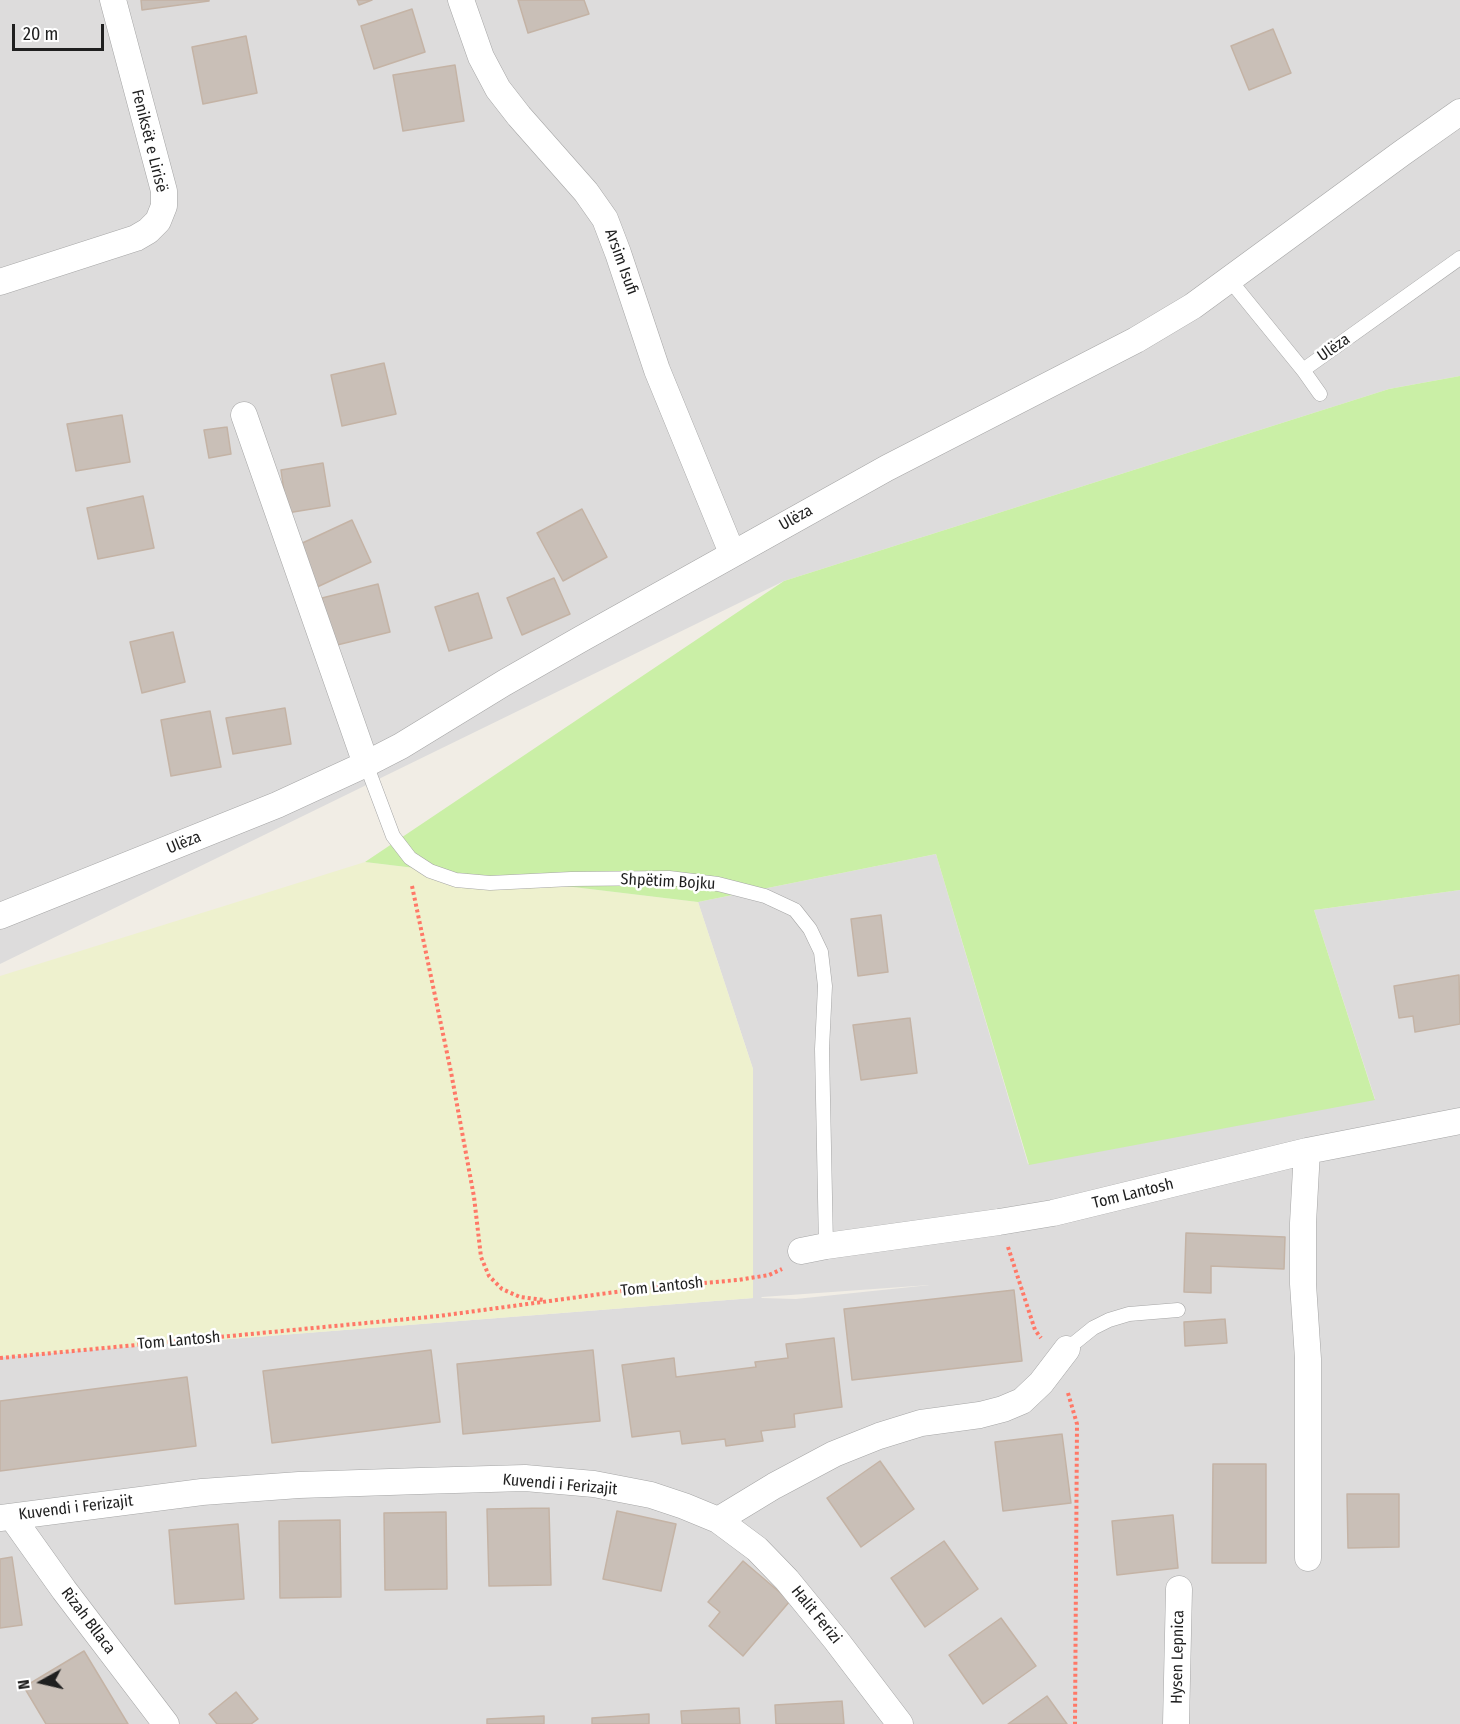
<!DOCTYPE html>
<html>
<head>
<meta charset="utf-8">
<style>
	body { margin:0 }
	#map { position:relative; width:1460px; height:1724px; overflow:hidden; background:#f1ede5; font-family:"Fira Sans Condensed",sans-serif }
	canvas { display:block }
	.north { position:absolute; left:12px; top:1652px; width:60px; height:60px; -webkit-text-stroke:4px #fff; paint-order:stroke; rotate:262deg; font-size:16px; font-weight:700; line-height:24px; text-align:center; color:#1f1f1f }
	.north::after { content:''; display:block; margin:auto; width:21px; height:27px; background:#1f1f1f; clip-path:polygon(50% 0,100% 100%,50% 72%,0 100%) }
	.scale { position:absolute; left:12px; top:24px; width:92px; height:27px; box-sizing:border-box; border:3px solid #1f1f1f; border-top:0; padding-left:8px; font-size:18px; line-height:21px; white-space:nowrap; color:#1f1f1f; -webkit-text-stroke:4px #fff; paint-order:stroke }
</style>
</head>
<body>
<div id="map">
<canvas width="1460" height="1724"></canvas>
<div class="north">N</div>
<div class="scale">20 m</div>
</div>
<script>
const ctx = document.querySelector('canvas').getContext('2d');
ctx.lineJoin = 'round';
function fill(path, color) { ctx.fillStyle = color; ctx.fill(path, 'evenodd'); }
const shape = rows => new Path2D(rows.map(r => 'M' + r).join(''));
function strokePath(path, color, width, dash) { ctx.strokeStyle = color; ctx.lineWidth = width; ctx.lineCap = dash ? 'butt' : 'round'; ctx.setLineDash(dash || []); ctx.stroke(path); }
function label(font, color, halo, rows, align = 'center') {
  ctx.font = font + ' "Fira Sans Condensed",sans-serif'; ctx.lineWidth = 5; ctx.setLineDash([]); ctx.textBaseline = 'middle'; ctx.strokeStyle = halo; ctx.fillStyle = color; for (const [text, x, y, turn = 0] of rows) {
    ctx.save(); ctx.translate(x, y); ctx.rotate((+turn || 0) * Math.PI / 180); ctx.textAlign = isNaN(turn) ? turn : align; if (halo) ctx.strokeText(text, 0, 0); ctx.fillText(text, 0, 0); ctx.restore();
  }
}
const residential = shape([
	[0,0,1460,0,1460,376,1389,389,784,581,0,964],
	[936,854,1028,1164,1375,1099,1314,910,1460,890,1460,1724,0,1724,0,1357,753,1298,753,1069,698,902],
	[930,1285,796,1299,761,1298,762,1297]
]);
const farmland = shape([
	[365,862,698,902,753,1069,753,1298,0,1357,0,976]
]);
const grass = shape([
	[1460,376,1460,890,1314,910,1375,1100,1029,1165,936,854,698,902,365,862,784,581,1389,389]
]);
const building = shape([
	[141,0,209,0,209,1,142,10,141,0],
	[357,0,372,0,359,5,357,0],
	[518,0,584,0,589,14,528,33,518,0],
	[412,9,425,52,374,69,361,26,412,9],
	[1273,29,1291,73,1249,90,1231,46,1273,29],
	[246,36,257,93,203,104,192,47,246,36],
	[455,65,464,121,403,131,393,75,455,65],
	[384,363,396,414,342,426,331,375,384,363],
	[122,415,130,462,76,471,67,424,122,415],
	[227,427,231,454,209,458,204,430,227,427],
	[323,463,330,506,287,513,281,470,323,463],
	[143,496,154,548,98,559,87,508,143,496],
	[582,509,607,557,563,581,537,533,582,509],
	[352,520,371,562,315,588,296,546,352,520],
	[554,578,570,614,522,635,507,598,554,578],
	[378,584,390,632,333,646,322,598,378,584],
	[478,593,492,638,449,651,435,607,478,593],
	[173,632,185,682,142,693,130,642,173,632],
	[285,708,291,744,233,754,226,718,285,708],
	[210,711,221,767,171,776,161,720,210,711],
	[881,915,888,972,858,976,851,919,881,915],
	[1459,975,1460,1024,1415,1032,1413,1016,1399,1018,1394,986,1459,975],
	[910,1018,917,1073,861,1080,853,1025,910,1018],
	[1186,1233,1285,1237,1284,1269,1211,1266,1211,1293,1184,1292,1186,1233],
	[1014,1290,1022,1361,852,1380,844,1309,1014,1290],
	[1225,1319,1227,1343,1185,1346,1184,1322,1225,1319],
	[834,1338,842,1407,794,1414,795,1427,761,1431,763,1441,726,1446,725,1439,682,1444,680,1431,632,1437,622,1365,674,1358,676,1377,756,1367,755,1362,788,1358,786,1344,834,1338],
	[431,1350,440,1422,272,1443,263,1371,431,1350],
	[593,1350,600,1421,463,1434,457,1364,593,1350],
	[187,1377,196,1446,0,1471,0,1401,187,1377],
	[1062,1434,1071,1503,1003,1511,995,1442,1062,1434],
	[880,1461,914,1509,861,1547,827,1498,880,1461],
	[1213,1464,1266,1464,1266,1563,1212,1563,1213,1464],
	[1347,1494,1399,1494,1399,1547,1348,1548,1347,1494],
	[549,1508,551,1585,489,1586,487,1509,549,1508],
	[617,1511,676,1524,661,1591,603,1579,617,1511],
	[446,1512,447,1589,385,1590,384,1513,446,1512],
	[1173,1515,1178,1568,1117,1575,1112,1521,1173,1515],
	[340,1520,341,1597,280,1598,279,1521,340,1520],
	[238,1524,244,1599,175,1604,169,1530,238,1524],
	[944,1541,978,1589,925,1627,891,1578,944,1541],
	[12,1557,22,1625,0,1628,0,1559,12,1557],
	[743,1561,790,1601,743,1656,709,1626,720,1612,708,1602,743,1561],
	[1001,1618,1036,1666,983,1704,949,1655,1001,1618],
	[84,1651,128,1724,46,1724,24,1687,84,1651],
	[236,1692,258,1719,251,1724,217,1724,209,1714,236,1692],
	[1047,1696,1067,1724,1008,1724,1047,1696],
	[842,1701,844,1724,776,1724,775,1705,842,1701],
	[739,1708,740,1724,682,1724,681,1711,739,1708],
	[649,1714,649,1724,592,1724,592,1718,649,1714],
	[544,1716,544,1724,487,1724,487,1719,544,1716]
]);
const path = shape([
	[412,886,451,1072,474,1197,481,1257,489,1276,502,1289,520,1297,544,1300],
	[1008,1247,1035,1330,1041,1338],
	[0,1358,439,1316,645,1288,738,1280,769,1275,782,1269],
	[1068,1393,1077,1424,1075,1724]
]);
const service = shape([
	[1229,279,1303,370,1460,258],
	[1303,370,1320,394],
	[366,764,393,836,410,858,430,871,456,880,490,883,571,879,669,878,718,884,765,896,795,910,810,929,821,952,825,986,822,1049,826,1246],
	[1067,1349,1093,1328,1109,1320,1129,1314,1178,1310]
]);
const minor = shape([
	[461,0,481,57,498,89,519,116,586,192,605,219,618,253,657,370,732,553],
	[0,282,136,238,148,231,158,221,164,206,164,191,113,0],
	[244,415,366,764],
	[0,916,277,805,366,764,401,746,504,683,581,639,887,468,1136,340,1193,306,1402,153,1460,112],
	[1307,1151,1303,1223,1303,1284,1308,1359,1308,1558],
	[801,1251,826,1246,999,1222,1053,1213,1307,1151,1460,1121],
	[12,1517,64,1590,166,1724],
	[0,1518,202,1492,299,1485,420,1481,525,1478,594,1484,651,1495,684,1506,718,1520,757,1549,787,1580,836,1640,900,1724],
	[718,1520,774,1486,834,1454,879,1436,921,1423,980,1415,1003,1409,1022,1401,1041,1383,1067,1349],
	[1176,1724,1179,1589]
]);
const streetNames = [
	["Feniksët e Lirisë",149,141,76],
	["Arsim Isufi",621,262,70],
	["Ulëza",1334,348,-35],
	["Ulëza",796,518,-29],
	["Ulëza",184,843,-22],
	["Shpëtim Bojku",668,882,3],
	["Tom Lantosh",1133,1194,-14],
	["Tom Lantosh",662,1287,-6],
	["Tom Lantosh",179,1341,-5],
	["Kuvendi i Ferizajit",560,1485,5],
	["Kuvendi i Ferizajit",76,1508,-7],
	["Halit Ferizi",816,1615,51],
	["Rizah Bllaca",88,1621,53],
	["Hysen Lepnica",1178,1657,-89]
];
fill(residential, '#dddcdc');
fill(farmland, '#eef1ce');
fill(grass, '#caefa6');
fill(building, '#c9bfb7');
strokePath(building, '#c4b3a5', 1.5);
strokePath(service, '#a6a6a6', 15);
strokePath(minor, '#a6a6a6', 27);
strokePath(path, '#ff7867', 4, [3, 3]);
strokePath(service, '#fff', 14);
strokePath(minor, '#fff', 26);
label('16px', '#1f1f1f', '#fff', streetNames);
</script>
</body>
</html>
